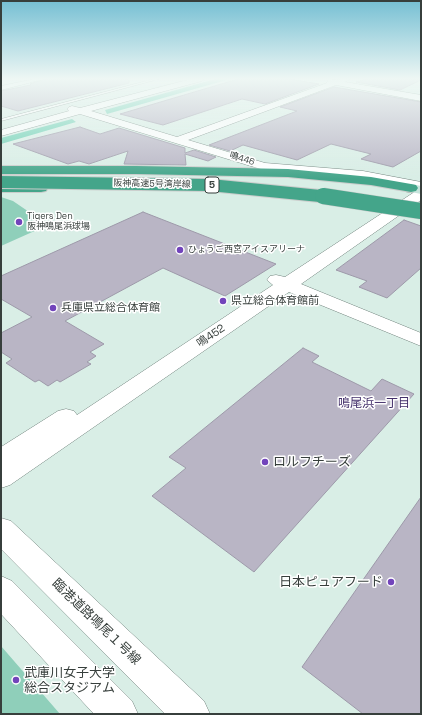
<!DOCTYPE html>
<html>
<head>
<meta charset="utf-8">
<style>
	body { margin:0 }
	#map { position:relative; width:422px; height:715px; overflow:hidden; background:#d9eee6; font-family:"Space Grotesk",sans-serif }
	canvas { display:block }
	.frame { position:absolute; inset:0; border:2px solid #373f3c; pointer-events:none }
</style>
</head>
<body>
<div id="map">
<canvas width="422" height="715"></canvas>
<div class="frame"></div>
</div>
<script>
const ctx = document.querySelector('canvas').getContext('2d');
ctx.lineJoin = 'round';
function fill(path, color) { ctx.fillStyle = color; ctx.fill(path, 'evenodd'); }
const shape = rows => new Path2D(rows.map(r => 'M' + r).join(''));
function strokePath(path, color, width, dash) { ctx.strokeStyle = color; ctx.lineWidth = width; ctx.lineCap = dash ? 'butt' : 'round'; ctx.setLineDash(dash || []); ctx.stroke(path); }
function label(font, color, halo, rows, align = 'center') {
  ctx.font = font + ' "Space Grotesk","Noto Sans JP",sans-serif'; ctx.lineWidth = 3; ctx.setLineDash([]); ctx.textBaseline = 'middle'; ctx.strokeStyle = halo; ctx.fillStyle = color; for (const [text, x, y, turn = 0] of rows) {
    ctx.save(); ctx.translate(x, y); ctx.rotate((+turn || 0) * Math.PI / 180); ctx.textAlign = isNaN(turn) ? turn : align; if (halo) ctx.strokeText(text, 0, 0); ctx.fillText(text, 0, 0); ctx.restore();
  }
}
const green = shape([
	[1,197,13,201,35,216,39,229,1,246],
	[1,646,60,714,1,714]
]);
const forest = shape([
	[215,79,230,79,107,114,105,110],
	[72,119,76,122,1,144,1,138]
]);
const building = shape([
	[45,79,129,79,129,83,18,111,1,106,1,91,31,85,30,84,45,79],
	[238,79,290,79,319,84,265,104,242,99,163,125,120,114,238,79],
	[366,79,421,79,421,80,400,90,356,82,366,79],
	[334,87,421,102,421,151,393,167,361,159,371,154,331,144,297,160,243,145,230,151,209,145,297,111,280,107,334,87],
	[80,127,100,134,119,128,185,148,185,153,194,150,216,157,208,161,185,154,186,165,124,164,128,151,89,164,79,161,68,164,13,144,80,127],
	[143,212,276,264,225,296,163,268,65,321,104,344,90,352,96,356,87,362,91,364,60,382,57,380,48,386,39,380,35,382,6,363,12,359,1,352,1,333,32,317,1,299,1,276,143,212],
	[404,220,421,226,421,268,387,298,359,287,367,281,336,270,404,220],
	[303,348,319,356,312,362,371,391,382,379,414,394,254,572,152,496,186,468,169,457,303,348],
	[421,497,421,714,363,714,302,667,421,497]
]);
const path = shape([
	[209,82,221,79]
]);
const service = shape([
	[154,79,159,79,1,121,1,119,154,79]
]);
const minor = shape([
	[34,79,44,79,1,90,1,86,34,79]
]);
const tertiary = shape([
	[191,79,203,79,202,81,91,111,177,137,327,83,328,80,350,79,345,82,421,95,421,101,336,85,188,140,265,163,363,171,421,182,421,188,417,189,363,179,264,170,80,114,1,136,1,130,69,111,67,109,69,107,72,106,80,108,191,79],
	[421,190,421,200,301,284,421,333,421,346,289,292,10,485,1,488,1,447,58,411,66,409,74,411,77,415,273,285,267,280,270,276,276,275,285,277,416,191,421,190],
	[1,518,11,521,204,701,210,714,165,714,1,549,1,518],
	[1,576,12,581,132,701,138,714,94,714,1,614,1,576]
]);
const secondary = shape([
	[411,184,421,186,421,194,406,191,404,188,406,185,411,184]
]);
const motorway = shape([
	[1,166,136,166,288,169,371,177,411,184,416,185,418,188,416,191,411,192,371,185,288,177,136,174,1,174,1,166],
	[1,184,41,184,46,185,48,188,46,191,41,192,1,192,1,184]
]);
const motorwayBridgeFar1 = shape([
	[1,182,210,185,330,197]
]);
const motorwayBridge = shape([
	[323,196,421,211]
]);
const markers = [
	[19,222,4,"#7244bb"],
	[180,250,4,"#7244bb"],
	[223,301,4,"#7244bb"],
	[53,308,4,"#7244bb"],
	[265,462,4,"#7244bb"],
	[391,582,4,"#7244bb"],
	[16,680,4,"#7244bb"]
];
const farStreetnames = [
	["鳴446",242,159,17],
	["阪神高速5号湾岸線",152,184,1]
];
const farPoinames = [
	["Tigers Den",27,217],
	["阪神鳴尾浜球場",27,227],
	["ひょうご西宮アイスアリーナ",188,250]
];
const shields = [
	[212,185,14]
];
const shieldNames = [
	["5",212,185]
];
const poiNames = [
	["県立総合体育館前",231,301],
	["兵庫県立総合体育館",61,308]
];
const streetNames = [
	["鳴452",211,336,-34]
];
const neighbourhoodNames = [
	["鳴尾浜一丁目",374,404]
];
const nearPoinames = [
	["ロルフチーズ",273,462],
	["日本ピュアフード",383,582,"right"],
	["武庫川女子大学",24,673],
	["総合スタジアム",24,688]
];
const nearStreetnames = [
	["臨港道路鳴尾１号線",96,622,44]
];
fill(green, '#8fcfba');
fill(forest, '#69cfb2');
fill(building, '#b9b5c5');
strokePath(building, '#9d99a9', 1);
strokePath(service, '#71837d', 1);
strokePath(minor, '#71837d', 1);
strokePath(tertiary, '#71837d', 1);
strokePath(secondary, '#71837d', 2);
strokePath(motorway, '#cbcdcc', 2);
strokePath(path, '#97a7a1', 1, [1.5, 1.5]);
fill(service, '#fff');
fill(minor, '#fff');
fill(tertiary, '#fff');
fill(secondary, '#c7e4dc');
fill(motorway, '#44a58a');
strokePath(motorwayBridgeFar1, '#cbcdcc', 14, []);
strokePath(motorwayBridge, '#cbcdcc', 17, []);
strokePath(motorwayBridgeFar1, '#44a58a', 12);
strokePath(motorwayBridge, '#44a58a', 16);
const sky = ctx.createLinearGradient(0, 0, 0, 179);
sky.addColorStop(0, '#75bfd3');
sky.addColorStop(0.44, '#eef7f4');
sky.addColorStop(1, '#eef7f400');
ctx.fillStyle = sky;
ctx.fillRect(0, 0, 422, 179);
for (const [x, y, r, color] of markers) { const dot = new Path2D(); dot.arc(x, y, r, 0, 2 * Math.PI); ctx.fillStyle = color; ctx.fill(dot); strokePath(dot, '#fff', 1.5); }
label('9px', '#373f3c', '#fff', farStreetnames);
label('9px', '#373f3c', '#fff', farPoinames, 'left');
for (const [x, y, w] of shields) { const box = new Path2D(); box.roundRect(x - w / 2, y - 8, w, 16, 3); ctx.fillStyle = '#fff'; ctx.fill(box); strokePath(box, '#373f3c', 1); }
label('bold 10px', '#373f3c', null, shieldNames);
label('11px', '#373f3c', '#fff', poiNames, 'left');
label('11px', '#373f3c', '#fff', streetNames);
label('12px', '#422e69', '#fff', neighbourhoodNames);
label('13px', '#373f3c', '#fff', nearPoinames, 'left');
label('13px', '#373f3c', '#fff', nearStreetnames);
</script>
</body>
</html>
